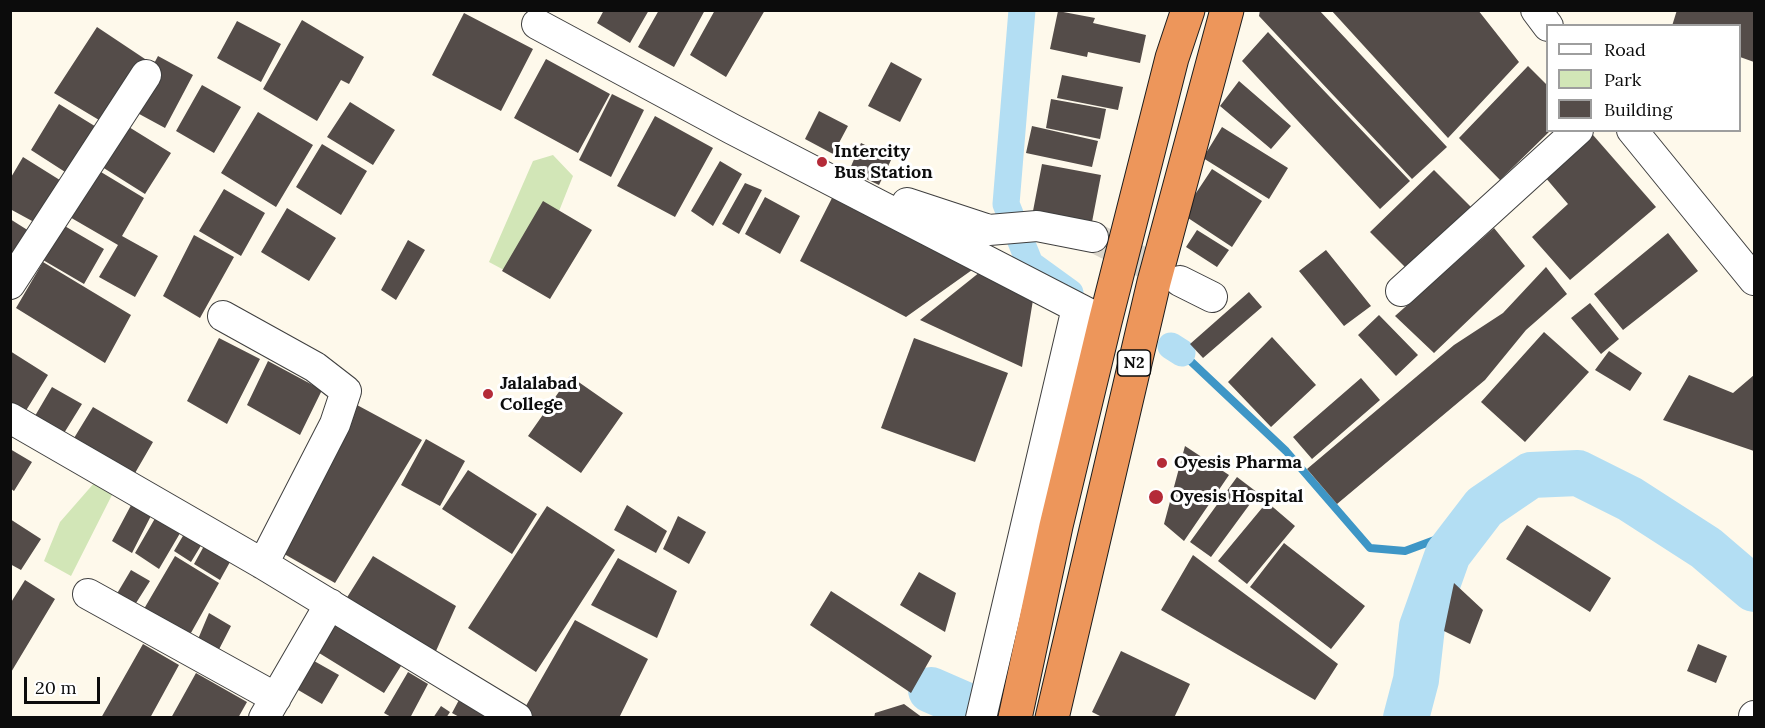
<!DOCTYPE html>
<html>
<head>
<meta charset="utf-8">
<style>
	body { margin:0 }
	#map { position:relative; width:1765px; height:728px; overflow:hidden; background:#fef9eb; font-family:Lora,serif }
	canvas { display:block }
	.frame { position:absolute; inset:0; border:12px solid #0c0c0c; pointer-events:none }
	.legend { position:absolute; left:1546px; top:24px; width:195px; height:108px; box-sizing:border-box; background:#fff; border:2px solid #9e9e9e; margin:0; padding:8px 10px; list-style:none; font-size:18px; color:#0c0c0c }
	.legend li { display:flex; align-items:center; gap:12px; height:30px }
	.legend b { width:30px; border:2px solid #9e9e9e }
	.scale { position:absolute; left:24px; top:677px; width:76px; height:27px; box-sizing:border-box; border:3px solid #0c0c0c; border-top:0; padding-left:8px; font-size:18px; line-height:21px; white-space:nowrap; color:#0c0c0c; -webkit-text-stroke:4px #fff; paint-order:stroke }
</style>
</head>
<body>
<div id="map">
<canvas width="1765" height="728"></canvas>
<div class="frame"></div>
<ul class="legend">
<li><b style="height:8px;background:#fff"></b>Road</li>
<li><b style="height:16px;background:#d2e6b7"></b>Park</li>
<li><b style="height:16px;background:#544c49"></b>Building</li>
</ul>
<div class="scale">20 m</div>
</div>
<script>
const ctx = document.querySelector('canvas').getContext('2d');
ctx.lineJoin = 'round';
function fill(path, color) { ctx.fillStyle = color; ctx.fill(path, 'evenodd'); }
const shape = rows => new Path2D(rows.map(r => 'M' + r).join(''));
function strokePath(path, color, width, dash) { ctx.strokeStyle = color; ctx.lineWidth = width; ctx.lineCap = dash ? 'butt' : 'round'; ctx.setLineDash(dash || []); ctx.stroke(path); }
function label(font, color, halo, rows, align = 'center') {
  ctx.font = font + ' Lora,serif'; ctx.lineWidth = 6; ctx.setLineDash([]); ctx.textBaseline = 'middle'; ctx.strokeStyle = halo; ctx.fillStyle = color; for (const [text, x, y, turn = 0] of rows) {
    ctx.save(); ctx.translate(x, y); ctx.rotate((+turn || 0) * Math.PI / 180); ctx.textAlign = isNaN(turn) ? turn : align; if (halo) ctx.strokeText(text, 0, 0); ctx.fillText(text, 0, 0); ctx.restore();
  }
}
const green = shape([
	[553,155,573,176,530,284,489,262,533,161],
	[95,482,113,493,71,576,44,561,60,522]
]);
const stream = shape([
	[1182,353,1286,451,1370,548,1405,551,1467,528]
]);
const canal = shape([
	[1022,10,1006,204,1030,264,1070,293],
	[1171,346,1182,353]
]);
const river = shape([
	[931,690,970,707],
	[1406,718,1416,680,1422,627,1448,554,1484,507,1531,475,1578,473,1630,499,1706,548,1754,589]
]);
const building = shape([
	[604,10,649,10,630,43,597,23],
	[659,10,705,10,674,67,638,47],
	[715,10,765,10,726,77,690,55],
	[1260,10,1319,10,1447,147,1412,179,1259,16],
	[1331,10,1478,10,1519,62,1448,138],
	[1677,10,1754,10,1754,62,1740,57,1740,26,1672,26],
	[1058,11,1095,18,1093,23,1146,35,1140,63,1088,52,1087,57,1050,49],
	[464,13,533,49,501,111,432,75],
	[302,20,364,57,349,84,341,80,317,121,263,89],
	[237,21,281,44,261,82,217,58],
	[97,27,148,61,109,126,54,93],
	[1268,32,1410,181,1380,209,1242,61],
	[158,56,193,75,165,128,130,109],
	[546,59,610,94,578,153,514,118],
	[891,62,922,79,900,122,868,106],
	[1528,66,1548,86,1548,130,1551,130,1500,180,1459,138],
	[1062,75,1123,87,1118,110,1057,98],
	[1239,81,1291,126,1271,149,1220,106],
	[202,85,241,107,214,153,176,131],
	[612,94,644,110,611,177,579,160],
	[1051,99,1106,109,1100,139,1046,128],
	[350,102,395,130,373,165,327,137],
	[59,104,106,133,76,179,31,150],
	[819,111,848,126,833,154,805,139],
	[258,112,313,145,276,207,221,173],
	[655,116,713,148,675,217,617,186],
	[124,124,171,153,145,194,99,165],
	[1032,126,1098,141,1092,167,1026,153],
	[1222,127,1288,168,1269,199,1203,158],
	[1593,135,1656,207,1570,280,1532,237,1568,204,1545,177],
	[861,143,892,158,879,185,849,171],
	[322,144,367,171,341,215,296,187],
	[23,157,71,187,45,228,10,209,10,179],
	[720,161,742,174,713,226,691,211],
	[1042,164,1101,175,1092,222,1033,211],
	[96,169,144,198,122,236,158,256,135,297,99,277,118,245,68,216],
	[1212,169,1262,201,1232,247,1182,214],
	[1434,170,1475,211,1411,273,1370,232],
	[745,183,762,190,739,234,722,224],
	[224,189,265,213,241,256,199,231],
	[765,197,800,216,780,254,745,234],
	[832,198,972,270,906,317,800,261],
	[543,201,592,230,550,299,502,271],
	[287,208,336,238,309,281,261,252],
	[10,219,37,236,10,277],
	[63,225,104,249,84,284,43,260],
	[1494,228,1525,266,1434,353,1395,316],
	[1197,230,1229,250,1217,267,1186,247],
	[1668,233,1698,271,1623,330,1594,294],
	[194,235,234,257,200,318,163,296],
	[408,240,425,250,396,300,381,290],
	[1326,250,1371,306,1344,326,1299,271],
	[43,262,131,315,105,363,16,308],
	[1546,267,1567,294,1526,330,1485,380,1337,504,1307,469,1454,345,1503,313],
	[980,272,1033,300,1022,367,920,320],
	[1249,292,1262,307,1203,358,1190,344],
	[1590,303,1619,339,1601,354,1571,318],
	[1379,315,1418,355,1396,376,1358,335],
	[1544,332,1589,372,1525,442,1481,402],
	[1272,337,1316,385,1271,427,1228,382],
	[219,338,260,359,227,424,187,401],
	[914,338,1008,373,975,462,881,428],
	[10,351,48,375,22,417,10,409],
	[1609,351,1642,373,1630,391,1595,370],
	[268,361,322,390,300,435,247,405],
	[1689,375,1733,393,1754,375,1754,451,1663,420],
	[570,376,623,413,581,473,528,436],
	[1361,378,1380,400,1312,459,1293,437],
	[52,387,82,404,61,438,32,421],
	[357,405,422,440,335,583,279,551],
	[93,407,153,442,131,480,71,443],
	[426,439,465,461,440,506,401,485],
	[1185,446,1229,475,1184,541,1164,524],
	[10,449,32,462,14,491,10,488],
	[468,470,537,514,512,554,442,509],
	[1237,477,1258,493,1211,557,1190,542],
	[137,494,156,506,132,553,112,541],
	[1267,502,1295,526,1247,584,1218,561],
	[627,505,667,531,656,553,614,530],
	[547,506,615,550,536,672,468,628],
	[161,508,186,523,159,569,135,553],
	[678,516,706,532,689,564,663,549],
	[10,519,41,539,21,570,10,564],
	[190,524,208,534,191,562,174,551],
	[1527,525,1611,578,1590,612,1506,559],
	[209,537,235,553,220,580,194,564],
	[1284,543,1365,606,1331,649,1250,587],
	[1193,555,1338,664,1315,700,1161,610],
	[175,556,219,583,187,640,141,614],
	[373,556,456,606,436,651,346,599],
	[618,558,677,591,657,638,591,605],
	[131,570,150,581,131,611,112,602],
	[919,572,956,593,945,632,900,605],
	[25,580,55,599,10,674,10,604],
	[1454,583,1483,610,1470,644,1444,631],
	[831,591,932,656,911,693,810,625],
	[209,613,231,626,212,663,193,651],
	[333,613,406,658,384,693,311,648],
	[575,620,648,659,619,718,535,718,523,711],
	[143,644,179,665,150,718,101,718],
	[1698,644,1727,656,1716,683,1687,671],
	[1121,651,1190,684,1174,718,1104,718,1092,712],
	[307,657,339,675,322,704,288,684],
	[408,672,428,684,410,718,393,718,384,713],
	[196,673,247,702,238,718,171,718],
	[460,698,487,712,484,718,461,718,452,713],
	[904,704,923,718,874,718,875,713],
	[441,706,450,712,446,718,433,718]
]);
const minorTunnel = shape([
	[1093,237,1180,281]
]);
const minor = shape([
	[1536,10,1548,26],
	[537,24,732,129,1105,322],
	[1632,130,1754,280],
	[907,203,989,230,1037,226,1093,237],
	[1180,281,1212,297],
	[10,284,146,75],
	[1401,291,1578,130],
	[223,316,315,367,346,391,335,424,263,564],
	[10,418,263,564,517,718],
	[88,594,276,698],
	[264,718,330,604],
	[981,718,1077,308],
	[1754,718,1754,716]
]);
const highway = shape([
	[1015,718,1056,526,1105,322,1172,58,1188,10],
	[1052,718,1154,282,1227,10]
]);
const markers = [
	[822,162,6,"#b42b38"],
	[488,394,6,"#b42b38"],
	[1162,463,6,"#b42b38"],
	[1156,497,8,"#b42b38"]
];
const shields = [
	[1134,363,33]
];
const shieldNames = [
	["N2",1134,363]
];
const poiNames = [
	["Intercity",834,152],
	["Bus Station",834,173],
	["Jalalabad",500,384],
	["College",500,405],
	["Oyesis Pharma",1174,463],
	["Oyesis Hospital",1170,497]
];
fill(green, '#d2e6b7');
strokePath(stream, '#3e96c6', 8);
strokePath(canal, '#b3def3', 27);
strokePath(river, '#b3def3', 46);
fill(building, '#544c49');
strokePath(minorTunnel, '#dad5ca', 30, [30, 15]);
strokePath(minor, '#3f3f3f', 32);
strokePath(highway, '#1d1d1d', 35);
strokePath(minor, '#fff', 30);
strokePath(highway, '#ed965b', 33);
for (const [x, y, r, color] of markers) { const dot = new Path2D(); dot.arc(x, y, r, 0, 2 * Math.PI); ctx.fillStyle = color; ctx.fill(dot); strokePath(dot, '#fff', 2); }
for (const [x, y, w] of shields) { const box = new Path2D(); box.roundRect(x - w / 2, y - 13, w, 26, 4.5); ctx.fillStyle = '#fff'; ctx.fill(box); strokePath(box, '#0c0c0c', 1.5); }
label('bold 16px', '#0c0c0c', null, shieldNames);
label('bold 18px', '#0c0c0c', '#fff', poiNames, 'left');
</script>
</body>
</html>
